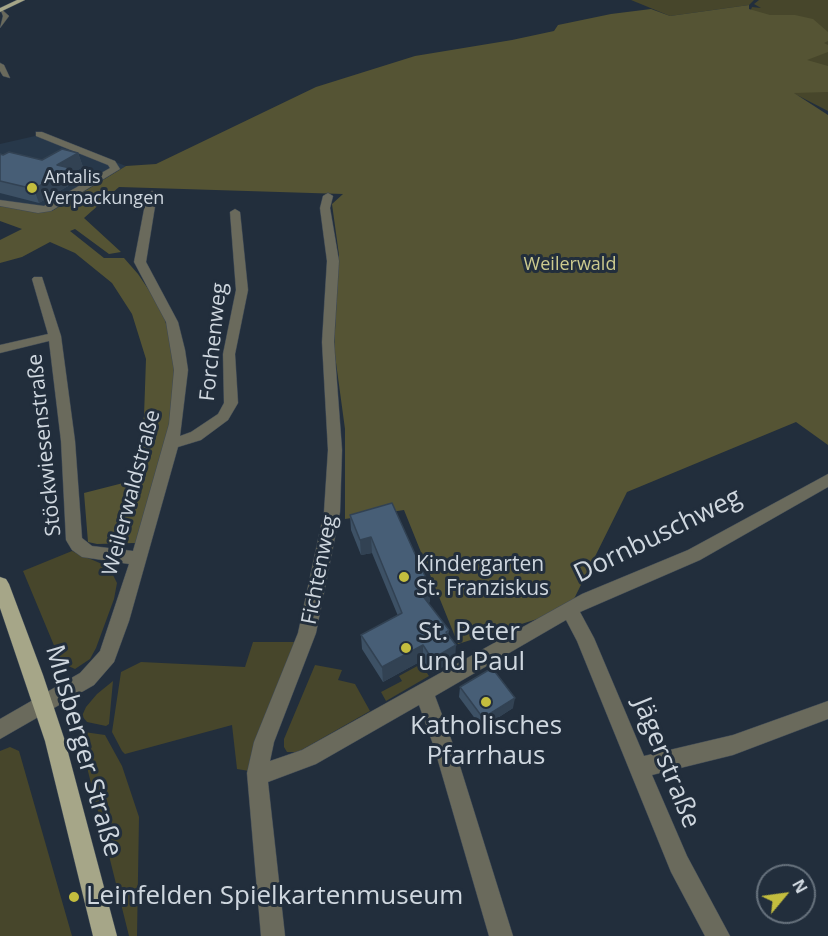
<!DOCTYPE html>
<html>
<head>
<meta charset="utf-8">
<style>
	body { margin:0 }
	#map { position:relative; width:828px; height:936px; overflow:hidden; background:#222e3c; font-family:"Open Sans",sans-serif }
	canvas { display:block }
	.north { position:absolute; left:756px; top:864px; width:60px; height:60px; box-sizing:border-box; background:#222e3c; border:2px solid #67727d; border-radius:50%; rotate:61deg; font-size:16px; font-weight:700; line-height:24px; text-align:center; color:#cfd7df }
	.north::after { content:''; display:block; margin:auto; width:21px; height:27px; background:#c3bd3e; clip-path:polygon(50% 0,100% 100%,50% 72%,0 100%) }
</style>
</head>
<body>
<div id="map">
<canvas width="828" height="936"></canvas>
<div class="north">N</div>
</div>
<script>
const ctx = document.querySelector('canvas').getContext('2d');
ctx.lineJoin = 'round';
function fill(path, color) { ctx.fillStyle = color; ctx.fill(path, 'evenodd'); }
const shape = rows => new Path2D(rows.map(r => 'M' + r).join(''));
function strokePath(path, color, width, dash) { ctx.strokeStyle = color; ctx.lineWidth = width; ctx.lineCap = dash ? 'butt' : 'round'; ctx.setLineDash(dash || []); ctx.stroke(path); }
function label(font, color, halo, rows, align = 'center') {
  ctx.font = font + ' "Open Sans",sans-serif'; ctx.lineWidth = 6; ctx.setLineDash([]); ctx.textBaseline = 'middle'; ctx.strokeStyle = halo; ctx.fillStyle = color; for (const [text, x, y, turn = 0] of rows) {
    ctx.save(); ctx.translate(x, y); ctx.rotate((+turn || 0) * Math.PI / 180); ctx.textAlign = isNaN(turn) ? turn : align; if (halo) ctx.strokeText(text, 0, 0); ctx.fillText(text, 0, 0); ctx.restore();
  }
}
const built = shape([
	[35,136,84,150,126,166,52,211,0,203,0,144]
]);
const green = shape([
	[631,0,754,0,749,5,670,16],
	[759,0,828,0,828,87,748,17,752,7,761,8,754,4],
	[801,91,828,92,828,111,793,93],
	[72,551,102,564,104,569,113,575,117,583,114,599,96,648,90,659,75,669,64,664,58,655,23,571],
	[253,642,299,642,249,771,237,769,232,725,125,754,122,751,112,732,121,672,141,662,245,667],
	[421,664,429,676,386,701,381,692,402,681,399,676],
	[315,665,342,670,338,680,355,684,370,711,298,752,287,752,284,747,284,739],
	[113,681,109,724,106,726,87,722,82,716,86,707,97,694],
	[84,732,105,735,122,766,139,817,137,936,129,936,79,735],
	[10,747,19,751,72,936,0,936,0,751]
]);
const forest = shape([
	[749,5,749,9,770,15,795,15,813,19,828,32,828,41,824,43,828,45,828,52,807,60,828,66,828,92,794,93,828,115,828,445,796,422,627,492,569,609,458,644,404,510,345,519,345,429,334,348,339,255,332,204,343,194,119,187,84,218,121,252,109,254,75,229,70,231,104,258,124,258,138,274,161,308,176,355,171,417,141,540,135,543,97,544,88,542,84,493,131,481,144,416,146,359,132,314,112,283,75,253,50,242,22,257,0,263,0,240,22,229,0,221,0,203,52,211,126,166,156,164,316,87,415,56,512,40,554,31,558,25,611,14,651,9,670,16]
]);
const minor = shape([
	[0,8,9,16,0,28,3,16,0,8],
	[0,63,4,65,10,78,3,76,0,71,0,63],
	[36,132,42,132,115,161,120,169,51,211,38,213,0,206,0,200,44,206,110,168,108,165,36,136,36,132],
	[152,191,157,194,146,262,178,322,185,350,188,370,180,436,191,432,218,414,224,403,223,354,236,290,230,212,235,209,240,212,248,290,235,354,238,403,228,420,201,440,178,447,129,621,114,662,94,685,0,739,0,719,80,673,100,651,129,564,82,557,72,550,66,540,61,441,49,341,0,353,0,345,48,334,32,279,34,277,42,277,61,336,75,441,82,538,92,546,133,551,169,424,174,370,166,322,134,262,147,194,152,191],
	[328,193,333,196,330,208,339,261,334,342,342,450,340,512,316,633,274,742,270,761,302,750,582,594,688,550,828,474,828,487,700,560,580,612,594,638,644,756,733,735,828,701,828,719,733,755,652,775,687,856,730,936,705,936,671,872,577,641,566,620,435,696,454,747,513,936,489,936,434,747,419,705,316,764,268,782,285,936,261,936,247,773,254,742,298,633,324,512,328,450,322,342,327,261,320,208,323,196,328,193]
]);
const major = shape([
	[17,0,25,0,0,12,0,8,17,0],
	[0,577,6,579,9,584,43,675,65,741,117,936,93,936,45,741,0,608,0,577]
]);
const wall = shape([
	[78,153,83,167,72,173,75,182,39,203,0,193,0,154,42,160],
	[350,515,430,587,430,602,428,603,449,630,448,635,455,660,432,673,423,660,383,682,362,649,361,635,398,616,372,553,361,555,351,530],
	[460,687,513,708,482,728,459,697]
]);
const shadedWall = shape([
	[78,153,83,167,72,173,75,182,39,203,34,189,57,165],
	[371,537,372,553,361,555,360,540],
	[430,587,430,602,419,606,419,591],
	[423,645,423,660,383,682,382,667],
	[456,645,455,660,432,673,432,659],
	[515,698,513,708,482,728,483,718]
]);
const building = shape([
	[62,149,78,153,57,165,70,168,34,189,0,181,0,154,3,155,9,152,42,160,62,149],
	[392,503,430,587,419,591,449,630,446,632,456,645,432,659,423,645,382,667,361,635,402,613,371,537,360,540,350,515,392,503],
	[492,668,515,698,483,718,460,687,492,668]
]);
const markers = [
	[32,188,6,"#c3bd3e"],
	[404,577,6,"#c3bd3e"],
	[406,648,6,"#c3bd3e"],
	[486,702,6,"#c3bd3e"],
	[74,897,6,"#c3bd3e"]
];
const farPoinames = [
	["Antalis",44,178],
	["Verpackungen",44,199]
];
const farParknames = [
	["Weilerwald",570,265]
];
const streetNames = [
	["Forchenweg",214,342,-84],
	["Stöckwiesenstraße",45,445,-96],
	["Weilerwaldstraße",132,493,-75],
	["Fichtenweg",320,570,-79]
];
const poiNames = [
	["Kindergarten",416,565],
	["St. Franziskus",416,589]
];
const nearStreetnames = [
	["Dornbuschweg",658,536,-26],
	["Musberger Straße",83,751,74],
	["Jägerstraße",666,763,68]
];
const nearPoinames = [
	["St. Peter",418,633],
	["und Paul",418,663],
	["Katholisches",486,727,"center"],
	["Pfarrhaus",486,757,"center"],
	["Leinfelden Spielkartenmuseum",86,897]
];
fill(built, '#27384a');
fill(green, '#47462b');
fill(forest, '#555434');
strokePath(minor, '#3e4956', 1);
strokePath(major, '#3e4956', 1);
fill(minor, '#6a6a5c');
fill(major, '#a6a688');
fill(wall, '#3d5165');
fill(shadedWall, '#324253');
fill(building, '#475e76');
strokePath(building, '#324253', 1.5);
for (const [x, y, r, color] of markers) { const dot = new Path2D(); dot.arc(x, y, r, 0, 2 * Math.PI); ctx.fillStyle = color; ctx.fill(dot); strokePath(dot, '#222e3c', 2); }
label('18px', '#cfd7df', '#222e3c', farPoinames, 'left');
label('18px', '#ccca8e', '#222e3c', farParknames);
label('21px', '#cfd7df', '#222e3c', streetNames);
label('21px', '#cfd7df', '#222e3c', poiNames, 'left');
label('26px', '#cfd7df', '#222e3c', nearStreetnames);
label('26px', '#cfd7df', '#222e3c', nearPoinames, 'left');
</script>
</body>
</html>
